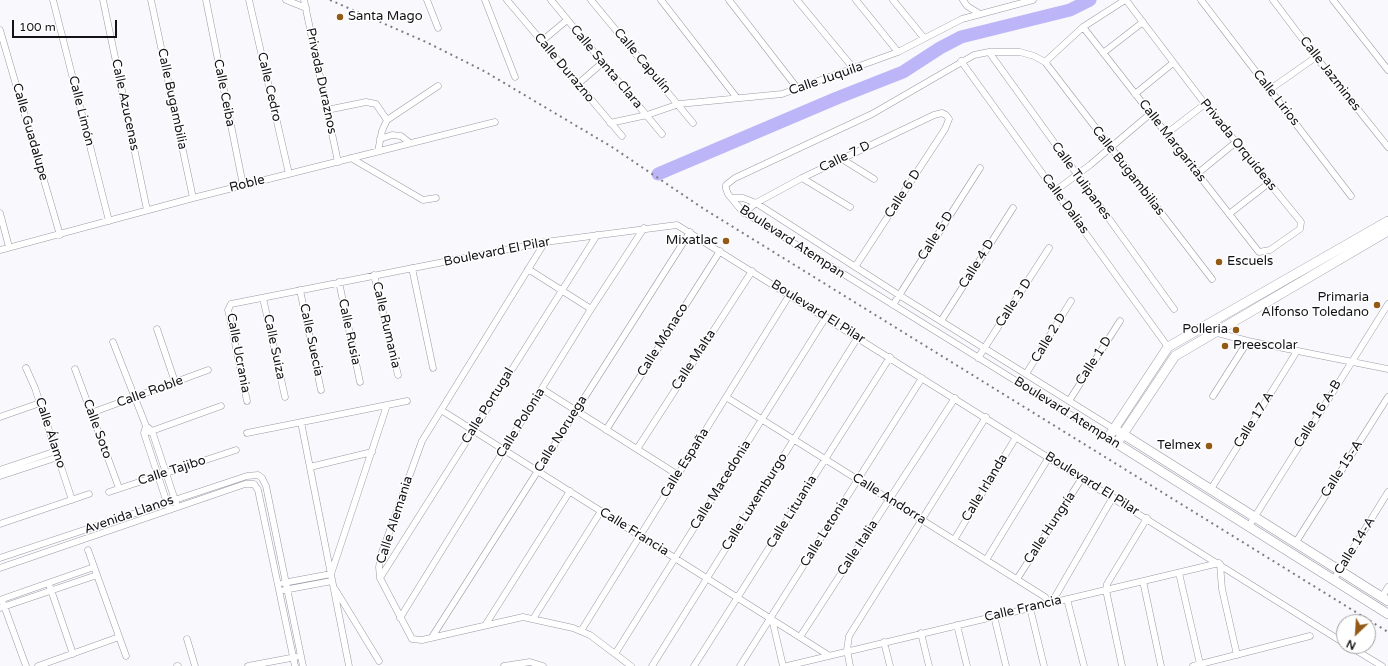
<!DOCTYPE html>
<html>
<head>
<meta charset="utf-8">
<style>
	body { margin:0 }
	#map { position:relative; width:1388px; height:666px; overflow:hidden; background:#f8f8fd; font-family:"Varela Round",sans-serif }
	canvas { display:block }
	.north { position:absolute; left:1336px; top:614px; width:40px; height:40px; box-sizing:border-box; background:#fff; border:1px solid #a1a1a2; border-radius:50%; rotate:205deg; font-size:11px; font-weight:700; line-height:16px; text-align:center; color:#131317 }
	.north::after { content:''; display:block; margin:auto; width:14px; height:18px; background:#935a16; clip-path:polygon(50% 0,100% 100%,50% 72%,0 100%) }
	.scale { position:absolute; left:12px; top:20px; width:105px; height:18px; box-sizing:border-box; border:2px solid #131317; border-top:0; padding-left:5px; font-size:12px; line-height:14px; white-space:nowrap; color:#131317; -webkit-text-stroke:3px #fff; paint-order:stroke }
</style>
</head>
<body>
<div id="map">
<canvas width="1388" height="666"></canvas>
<div class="north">N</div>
<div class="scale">100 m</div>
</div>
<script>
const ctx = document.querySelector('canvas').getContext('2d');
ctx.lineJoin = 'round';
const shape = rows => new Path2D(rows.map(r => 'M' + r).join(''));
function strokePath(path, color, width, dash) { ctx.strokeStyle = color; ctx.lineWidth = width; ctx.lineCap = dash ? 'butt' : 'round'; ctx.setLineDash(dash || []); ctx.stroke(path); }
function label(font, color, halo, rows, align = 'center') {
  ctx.font = font + ' "Varela Round",sans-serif'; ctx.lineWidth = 3; ctx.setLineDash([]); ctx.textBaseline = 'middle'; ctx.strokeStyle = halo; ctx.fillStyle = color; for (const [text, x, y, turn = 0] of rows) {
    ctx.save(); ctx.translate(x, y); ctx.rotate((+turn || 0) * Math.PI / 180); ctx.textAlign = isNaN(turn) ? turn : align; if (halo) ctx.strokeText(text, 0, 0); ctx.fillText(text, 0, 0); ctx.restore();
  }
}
const river = shape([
	[658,174,837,98,903,72,940,48,961,37,1070,10,1090,0]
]);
const street = shape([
	[53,0,109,221],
	[103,0,147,210],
	[151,0,193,198],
	[206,0,243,185],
	[249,0,289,174],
	[286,0,306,8],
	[304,0,338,162],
	[427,0,438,28],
	[485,0,515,77],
	[507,0,622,136],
	[551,0,662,134],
	[591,0,693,123],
	[661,0,737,98],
	[729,0,798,89],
	[797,0,854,69],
	[856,0,898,52],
	[893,0,924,38],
	[963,0,967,6,980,14],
	[1201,0,1351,196],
	[1273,0,1316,57,1388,147],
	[1333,0,1388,70],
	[1083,27,1255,247,1259,252,1270,250,1300,229,1301,222,1205,104,1126,0],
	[0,30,60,235],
	[542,41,567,20],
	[989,52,1174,309],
	[1103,53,1143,22],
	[961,61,1168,347],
	[1045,62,1083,27,1125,0],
	[578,84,602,63],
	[1269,90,1316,57],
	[1135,94,1173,63],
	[327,110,366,102,376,104,387,120],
	[610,123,647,115,679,104,782,94,898,52,962,19,1033,0],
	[1166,134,1205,104],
	[380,139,392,135,401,136,410,143],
	[378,151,382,131,387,120,438,86],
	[351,158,423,200,436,198],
	[842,159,874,179],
	[1197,174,1236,142],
	[802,178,850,207],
	[1055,191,1090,165,1150,114],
	[733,198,743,198,756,203,899,295,1114,429],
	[0,213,9,247],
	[744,213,756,203,802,178,934,115,942,113,946,115,949,119,945,129,855,267],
	[1229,214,1269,183],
	[545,242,422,441,381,555,379,567,380,578,412,639,422,640,523,617,573,628,590,635,631,666],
	[0,250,193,198,495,122],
	[412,268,433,368],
	[528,269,591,309],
	[374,275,398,375],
	[339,282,360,382],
	[300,290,321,390],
	[263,298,285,397],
	[893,305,980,168],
	[941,321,1013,208],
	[157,329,175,382],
	[1202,329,1248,341,1388,369],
	[113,342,146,426,152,431,176,503],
	[978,358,1049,248],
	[26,368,35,388,72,500],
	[75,369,119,488],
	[1026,374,1071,301],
	[542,389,678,475],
	[1213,396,1248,341],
	[726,397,1045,597,1049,603],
	[247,401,229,314,228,310,231,304,545,242,677,225,1344,643],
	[1069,401,1120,321],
	[441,410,828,655],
	[91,413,208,370],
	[0,417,40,403],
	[301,422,349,666],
	[146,426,144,433,168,506],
	[606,430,720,251],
	[149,432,221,406],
	[247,433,407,401],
	[1108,438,742,211,728,194,726,189,726,185,735,178,872,114,974,55,989,52,1020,52,1034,56,1045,62,1212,279],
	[637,449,752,271],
	[310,467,372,452],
	[0,470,56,451],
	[0,476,58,457],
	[1211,489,1297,351],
	[109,492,236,450],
	[0,524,89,494],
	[1249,526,1388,304],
	[954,540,1016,437],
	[1296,542,1388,397],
	[88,550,126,656],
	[0,558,247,476,258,475,262,478,266,486,303,666],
	[986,560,1049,457],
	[1220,564,1222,589,1237,655],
	[0,568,245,484,254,484,258,490,295,666],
	[1179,573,1200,664],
	[380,578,597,235],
	[1017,579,1082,478],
	[1334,579,1388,492],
	[1143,581,1161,666],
	[283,583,331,574,387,405],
	[50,587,73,654],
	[335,589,379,661],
	[284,590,332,581],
	[1382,597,1388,587],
	[1067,599,1084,666],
	[0,600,94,567],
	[1052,602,1113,497],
	[3,603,26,666],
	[0,608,97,575],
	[1030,608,1044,666],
	[994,616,1006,666],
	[400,618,591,309,644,228],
	[533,619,601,511],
	[772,619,783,666],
	[486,624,570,491],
	[957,625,967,666],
	[581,631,790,294],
	[921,633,929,666],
	[432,637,690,232],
	[800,637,955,398],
	[187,639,195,666],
	[884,642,890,666],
	[1349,646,1382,666],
	[615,654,826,317],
	[38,666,119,637],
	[177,666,178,666],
	[248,666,296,657],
	[504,666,530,662,543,666],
	[652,666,858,337],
	[694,666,890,357],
	[740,666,922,378],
	[787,666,1219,563],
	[850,666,847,650,849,636,986,417],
	[1122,666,1106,590,1107,584,1147,518],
	[1193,666,1310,636]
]);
const secondary = shape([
	[1388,221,1168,347,1108,438,1388,614],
	[1118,431,1388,601],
	[1117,443,1175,356,1388,231]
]);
const rail = shape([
	[330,0,426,42,484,71,612,147,704,209,1388,632]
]);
const markers = [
	[340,17,4,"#935a16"],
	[726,241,4,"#935a16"],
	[1219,262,4,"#935a16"],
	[1377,305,4,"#935a16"],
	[1236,330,4,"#935a16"],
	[1225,346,4,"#935a16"],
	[1209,446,4,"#935a16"]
];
const poiNames = [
	["Santa Mago",348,17,"left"],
	["Mixatlac",718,241],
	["Escuels",1227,262,"left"],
	["Primaria",1369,298],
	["Alfonso Toledano",1369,313],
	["Polleria",1228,330],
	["Preescolar",1233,346,"left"],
	["Telmex",1201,446]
];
const streetNames = [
	["Calle Capulín",642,61,50],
	["Calle Santa Clara",606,67,50],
	["Calle Durazno",564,68,50],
	["Calle Jazmines",1330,74,52],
	["Calle Juquila",826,79,-19],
	["Privada Duraznos",321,81,78],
	["Calle Cedro",269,87,77],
	["Calle Ceiba",224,93,79],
	["Calle Lirios",1276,98,52],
	["Calle Bugambilia",172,99,78],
	["Calle Azucenas",125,105,78],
	["Calle Limón",81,111,76],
	["Calle Guadalupe",30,132,74],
	["Calle Margaritas",1172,141,52],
	["Privada Orquídeas",1238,145,51],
	["Calle 7 D",845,157,-26],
	["Calle Bugambilias",1128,171,52],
	["Calle Tulipanes",1081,181,54],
	["Roble",247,184,-14],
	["Calle 6 D",903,194,-57],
	["Calle Dalias",1065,204,54],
	["Calle 5 D",936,236,-58],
	["Boulevard Atempan",792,242,33],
	["Boulevard El Pilar",497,252,-11],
	["Calle 4 D",977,264,-58],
	["Calle 3 D",1014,303,-57],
	["Boulevard El Pilar",818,312,32],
	["Calle Rumania",386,325,77],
	["Calle Rusia",349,332,78],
	["Calle 2 D",1049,338,-59],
	["Calle Suecia",311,340,78],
	["Calle Mónaco",663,340,-58],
	["Calle Suiza",274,347,78],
	["Calle Ucrania",238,353,79],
	["Calle Malta",694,360,-57],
	["Calle 1 D",1094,361,-57],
	["Calle Roble",150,392,-20],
	["Calle Portugal",488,406,-58],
	["Boulevard Atempan",1067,413,32],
	["Calle 16 A-B",1318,414,-58],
	["Calle 17 A",1254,420,-58],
	["Calle Polonia",521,423,-58],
	["Calle Soto",97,429,70],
	["Calle Álamo",50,433,72],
	["Calle Noruega",561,434,-58],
	["Calle España",685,463,-58],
	["Calle 15-A",1342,469,-57],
	["Calle Tajibo",172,471,-18],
	["Boulevard El Pilar",1092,484,32],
	["Calle Macedonia",721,485,-58],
	["Calle Irlanda",985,488,-59],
	["Calle Andorra",889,499,32],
	["Calle Luxemburgo",755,502,-58],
	["Calle Lituania",792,512,-58],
	["Avenida Llanos",129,515,-19],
	["Calle Alemania",395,520,-72],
	["Calle Hungría",1050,528,-57],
	["Calle Francia",634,532,32],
	["Calle Letonia",825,532,-58],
	["Calle 14-A",1355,546,-58],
	["Calle Italia",858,548,-57],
	["Calle Francia",1023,609,-13]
];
strokePath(river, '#bcb6f8', 13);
strokePath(street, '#9b9aa5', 7);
strokePath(secondary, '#9b9aa5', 10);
strokePath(street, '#fff', 6);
strokePath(secondary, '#fff', 9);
strokePath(rail, '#7d7d81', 2, [2, 4]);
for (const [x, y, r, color] of markers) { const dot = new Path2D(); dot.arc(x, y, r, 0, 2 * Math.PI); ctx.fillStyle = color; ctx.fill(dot); strokePath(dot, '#fff', 1.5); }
label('13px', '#131317', '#fff', poiNames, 'right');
label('13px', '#131317', '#fff', streetNames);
</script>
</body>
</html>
